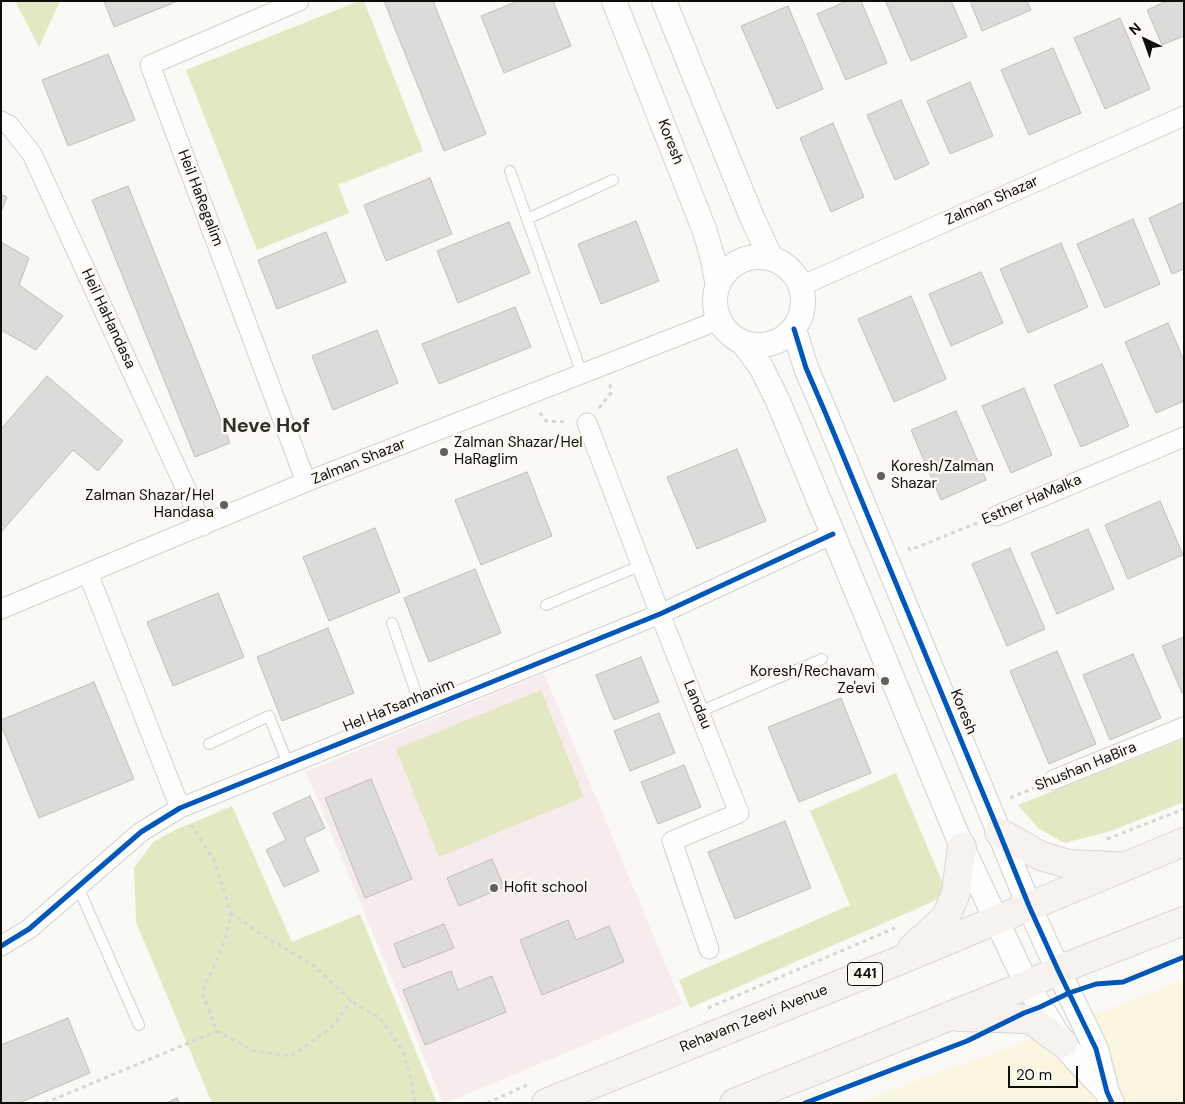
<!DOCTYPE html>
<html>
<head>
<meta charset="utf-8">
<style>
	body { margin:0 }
	#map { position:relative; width:1185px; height:1104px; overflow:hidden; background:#fbf9f6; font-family:"DM Sans",sans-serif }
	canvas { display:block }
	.frame { position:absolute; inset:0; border:2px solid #0f0d0a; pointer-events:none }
	.north { position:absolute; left:1120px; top:15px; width:50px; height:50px; -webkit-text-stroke:4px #fef9f3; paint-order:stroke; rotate:318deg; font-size:14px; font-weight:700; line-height:20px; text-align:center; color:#0f0d0a }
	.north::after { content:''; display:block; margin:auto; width:18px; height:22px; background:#0f0d0a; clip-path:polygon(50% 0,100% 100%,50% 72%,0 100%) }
	.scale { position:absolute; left:1008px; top:1066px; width:70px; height:22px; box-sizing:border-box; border:2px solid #0f0d0a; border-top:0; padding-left:6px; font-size:15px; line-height:18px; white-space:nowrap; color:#0f0d0a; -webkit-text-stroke:4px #fef9f3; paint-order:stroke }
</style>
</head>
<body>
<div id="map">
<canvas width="1185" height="1104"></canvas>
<div class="frame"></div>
<div class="north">N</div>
<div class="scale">20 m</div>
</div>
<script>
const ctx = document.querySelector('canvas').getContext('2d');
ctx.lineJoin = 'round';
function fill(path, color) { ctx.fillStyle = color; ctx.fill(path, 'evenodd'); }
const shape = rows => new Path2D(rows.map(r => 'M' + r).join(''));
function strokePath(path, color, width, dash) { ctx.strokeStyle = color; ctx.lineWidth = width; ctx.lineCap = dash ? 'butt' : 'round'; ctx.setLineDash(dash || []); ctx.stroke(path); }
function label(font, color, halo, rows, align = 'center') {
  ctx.font = font + ' "DM Sans",sans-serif'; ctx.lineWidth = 4.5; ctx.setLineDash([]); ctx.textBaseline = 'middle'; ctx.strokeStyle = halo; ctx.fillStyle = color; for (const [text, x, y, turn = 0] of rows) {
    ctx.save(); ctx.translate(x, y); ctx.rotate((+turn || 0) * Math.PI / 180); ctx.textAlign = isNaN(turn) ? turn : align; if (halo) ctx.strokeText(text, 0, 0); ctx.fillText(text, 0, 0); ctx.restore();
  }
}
const education = shape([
	[544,673,682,1004,446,1103,443,1103,306,772]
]);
const green = shape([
	[15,1,60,1,39,47],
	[359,1,364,1,423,151,338,185,349,213,257,250,186,70],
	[541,690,584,797,439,857,396,749],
	[1184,739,1184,802,1108,832,1064,843,1038,828,1018,805],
	[896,773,947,893,932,902,690,1008,679,980,850,905,810,811],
	[232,806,292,942,360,914,437,1103,212,1103,136,922,134,868,153,842,175,830]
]);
const sand = shape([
	[1184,980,1184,1103,856,1103,1047,1034]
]);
const building = shape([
	[104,1,178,1,114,27,104,1],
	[384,1,433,1,486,134,444,151,384,1],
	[518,1,553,1,571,46,504,73,481,16,518,1],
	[847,1,861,1,887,63,846,80,817,14,847,1],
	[888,1,951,1,967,37,911,61,886,2,888,1],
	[970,1,1027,1,1031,10,982,31,970,1],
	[1167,1,1184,1,1184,36,1162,45,1147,10,1167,1],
	[788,6,823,89,777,109,741,26,788,6],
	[1120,18,1150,89,1105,109,1074,38,1120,18],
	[1053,48,1081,113,1029,135,1001,70,1053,48],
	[108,54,135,120,68,146,42,80,108,54],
	[970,82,993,136,950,154,927,101,970,82],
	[901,100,929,164,895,180,867,115,901,100],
	[833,123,864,197,831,212,800,138,833,123],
	[430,178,452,234,386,261,364,205,430,178],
	[128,186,230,443,195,457,92,200,128,186],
	[1,194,7,197,1,212,1,194],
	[1184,202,1184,269,1172,274,1149,218,1184,202],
	[1133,219,1160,284,1105,308,1077,244,1133,219],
	[636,221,659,281,601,304,578,244,636,221],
	[509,222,530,273,458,303,437,251,509,222],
	[326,232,346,282,277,309,258,260,326,232],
	[1,242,29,258,19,285,63,316,36,350,1,330,1,242],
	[1061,243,1088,307,1028,333,1000,269,1061,243],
	[981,272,1003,323,951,346,929,294,981,272],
	[911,296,946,379,894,402,858,319,911,296],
	[515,307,531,347,439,384,422,344,515,307],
	[1168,323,1184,361,1184,401,1156,413,1125,342,1168,323],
	[377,330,398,383,333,410,312,356,377,330],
	[1102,364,1129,426,1081,447,1054,385,1102,364],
	[47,376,123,441,98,471,73,450,1,532,1,429,47,376],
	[1024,388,1052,455,1011,473,982,406,1024,388],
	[956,411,986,480,941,500,911,430,956,411],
	[737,449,766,521,697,549,667,477,737,449],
	[527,472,552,536,481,565,455,500,527,472],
	[1160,501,1183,555,1128,579,1105,525,1160,501],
	[375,528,400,592,329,621,303,557,375,528],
	[1088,529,1114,589,1057,614,1031,553,1088,529],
	[1010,548,1045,629,1007,646,972,564,1010,548],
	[475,569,501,633,429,662,404,598,475,569],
	[218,593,244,657,173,686,147,622,218,593],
	[328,628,354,693,282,721,257,657,328,628],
	[1184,637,1184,692,1182,693,1162,646,1184,637],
	[1057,651,1096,744,1049,764,1010,671,1057,651],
	[1133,654,1161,718,1110,740,1083,675,1133,654],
	[641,657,659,702,614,720,596,675,641,657],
	[94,682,134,779,39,818,1,725,1,720,94,682],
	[841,698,871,773,799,802,768,727,841,698],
	[659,713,675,753,630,771,614,731,659,713],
	[684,765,701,807,658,824,641,782,684,765],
	[371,779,412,879,365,898,325,798,371,779],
	[310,796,325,828,304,838,319,871,284,887,266,850,286,840,273,813,310,796],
	[785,821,811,888,735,919,708,852,785,821],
	[492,859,504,887,459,906,447,878,492,859],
	[568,920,576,940,609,926,624,962,542,995,520,940,568,920],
	[444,924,454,948,403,968,394,944,444,924],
	[451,971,458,990,492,976,506,1012,425,1045,403,990,451,971],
	[68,1018,90,1073,19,1103,1,1103,1,1045,68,1018],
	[177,1098,179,1103,166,1103,177,1098]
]);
const path = shape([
	[599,408,611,393,610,384],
	[540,413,546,421,567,422],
	[908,547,910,550,977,523],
	[1010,798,1034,788],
	[191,825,214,860,231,913,225,941,202,993,217,1031,254,1051,291,1056,331,1028,351,1001],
	[1107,839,1184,809],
	[231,913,262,935,313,965,351,1001,380,1018,403,1052,411,1079,415,1103],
	[708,1008,895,928],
	[45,1103,217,1031],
	[487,1103,527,1085]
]);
const service = shape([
	[510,171,582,374],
	[527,219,613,180],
	[546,605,642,565],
	[392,623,422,710],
	[699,712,822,659],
	[209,744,269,716,288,764],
	[78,887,139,1025]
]);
const minor = shape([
	[299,1,150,65,306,482],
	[1,121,9,125,32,154,203,526],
	[801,286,1184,116],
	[587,423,660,614,739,813,672,841,709,949],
	[996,516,1184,437],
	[88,573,180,808],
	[1,609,306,482,719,320],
	[1053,780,1184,727],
	[1,946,29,929,141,832,180,808,660,614,833,534]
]);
const tertiary = shape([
	[614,1,704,229,712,255,718,286],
	[664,1,753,220,771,258],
	'715 301a44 44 0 1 1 88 0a44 44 0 1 1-88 0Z',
	[794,329,806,368,825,412,999,832,1029,906,1058,970,1096,1049,1107,1092,1112,1103],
	[743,343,761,367,778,401,962,847,1027,985,1063,1043,1074,1057,1106,1091]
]);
const primary = shape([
	[999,832,1041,856,1068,864,1116,866],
	[912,948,946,917,956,893,962,847],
	[959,1017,1030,1019,1063,1043],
	[546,1103,898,961,1184,842],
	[734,1103,1027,985,1058,970,1184,921]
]);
const cycleway = shape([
	[794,329,806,368,825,412,999,832,1029,906,1058,970,1096,1049,1107,1092,1112,1103],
	[1,946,29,929,141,832,180,808,660,614,833,534],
	[805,1103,967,1041,1024,1013,1040,1007,1069,993,1096,984,1123,982,1184,957]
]);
const markers = [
	[444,452,5,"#62605d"],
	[881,476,5,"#62605d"],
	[224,505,5,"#62605d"],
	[885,681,5,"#62605d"],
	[494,888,5,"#62605d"]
];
const shields = [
	[865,974,35]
];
const shieldNames = [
	["441",865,974]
];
const streetNames = [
	["Koresh",670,142,69],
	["Heil HaRegalim",200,198,69],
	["Zalman Shazar",992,201,-24],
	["Heil HaHandasa",108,319,65],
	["Zalman Shazar",359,462,-22],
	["Esther HaMalka",1032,500,-23],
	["Landau",697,705,68],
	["Hel HaTsanhanim",399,706,-22],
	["Koresh",963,712,68],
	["Shushan HaBira",1086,767,-22],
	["Rehavam Zeevi Avenue",754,1019,-22]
];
const poiNames = [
	["Zalman Shazar/Hel",454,443],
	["HaRaglim",454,460],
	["Koresh/Zalman",891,467],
	["Shazar",891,484],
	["Zalman Shazar/Hel",214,496,"right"],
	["Handasa",214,513,"right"],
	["Koresh/Rechavam",875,672,"right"],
	["Ze'evi",875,689,"right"],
	["Hofit school",504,888]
];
const districtNames = [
	["Neve Hof",266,427]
];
fill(education, '#f7eced');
fill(green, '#e3e8c2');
fill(sand, '#faf5de');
fill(building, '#dddada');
strokePath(building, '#c0bdbd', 1);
strokePath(service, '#d3d1ce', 12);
strokePath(minor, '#d3d1ce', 21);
strokePath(tertiary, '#d3d1ce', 26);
strokePath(primary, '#d7d6d4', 30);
strokePath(path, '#d6d5d4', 3, [4, 4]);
strokePath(service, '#fefefe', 10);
strokePath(minor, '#fefefe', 19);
strokePath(tertiary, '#fefefe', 24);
strokePath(primary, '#f7f2ef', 28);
strokePath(cycleway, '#0057b8', 5);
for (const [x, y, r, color] of markers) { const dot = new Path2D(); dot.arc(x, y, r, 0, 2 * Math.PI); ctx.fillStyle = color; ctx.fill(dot); strokePath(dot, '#fef9f3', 2); }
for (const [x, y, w] of shields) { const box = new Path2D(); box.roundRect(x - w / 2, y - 11.5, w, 23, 4); ctx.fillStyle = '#fef9f3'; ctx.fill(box); strokePath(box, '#0f0d0a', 1); }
label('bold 14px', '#0f0d0a', null, shieldNames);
label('15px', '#0f0d0a', '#fef9f3', streetNames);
label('15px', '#0f0d0a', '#fef9f3', poiNames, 'left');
label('bold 20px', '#332e28', '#fef9f3', districtNames);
</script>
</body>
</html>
